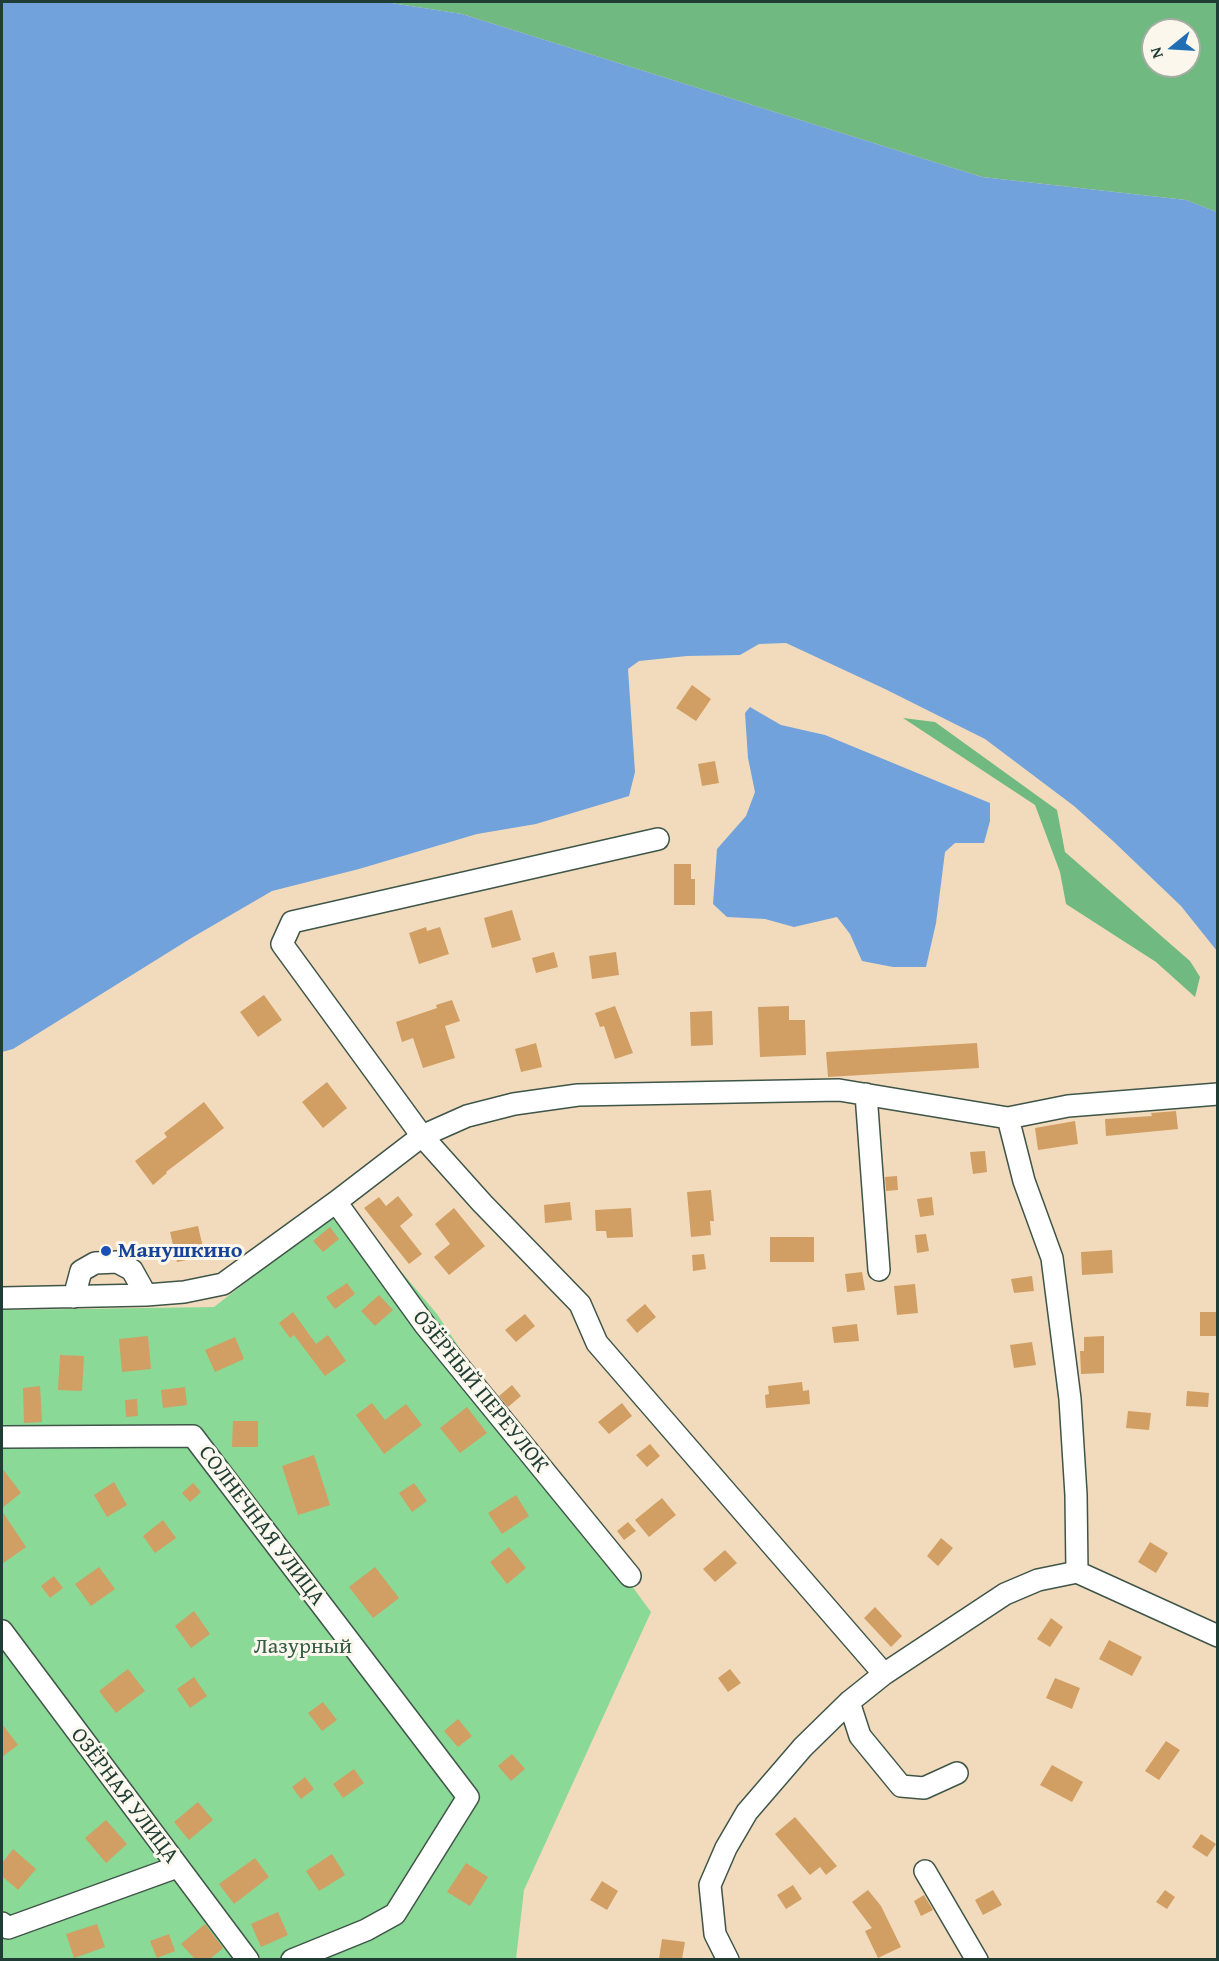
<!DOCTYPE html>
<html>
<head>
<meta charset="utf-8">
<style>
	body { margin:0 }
	#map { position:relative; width:1219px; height:1961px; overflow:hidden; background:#f2dbbc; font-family:"Gentium Book Plus",serif }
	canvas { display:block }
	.frame { position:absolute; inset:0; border:3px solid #1f3d34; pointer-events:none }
	.north { position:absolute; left:1141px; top:18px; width:60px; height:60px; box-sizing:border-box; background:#fbf7ec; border:2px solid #a3ada2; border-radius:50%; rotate:252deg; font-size:16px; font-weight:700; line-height:24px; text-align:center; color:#1f3d34 }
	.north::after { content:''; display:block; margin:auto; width:21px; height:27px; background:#1f6fb2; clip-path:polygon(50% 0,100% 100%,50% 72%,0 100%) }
</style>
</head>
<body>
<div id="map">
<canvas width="1219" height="1961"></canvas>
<div class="frame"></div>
<div class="north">N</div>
</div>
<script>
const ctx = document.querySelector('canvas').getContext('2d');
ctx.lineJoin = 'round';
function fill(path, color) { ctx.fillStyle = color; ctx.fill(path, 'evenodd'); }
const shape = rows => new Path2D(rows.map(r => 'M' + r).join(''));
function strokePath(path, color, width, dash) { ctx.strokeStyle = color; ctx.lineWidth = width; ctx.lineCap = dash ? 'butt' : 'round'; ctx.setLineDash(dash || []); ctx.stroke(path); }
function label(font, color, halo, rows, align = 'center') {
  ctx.font = font + ' "Gentium Book Plus",serif'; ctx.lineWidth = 6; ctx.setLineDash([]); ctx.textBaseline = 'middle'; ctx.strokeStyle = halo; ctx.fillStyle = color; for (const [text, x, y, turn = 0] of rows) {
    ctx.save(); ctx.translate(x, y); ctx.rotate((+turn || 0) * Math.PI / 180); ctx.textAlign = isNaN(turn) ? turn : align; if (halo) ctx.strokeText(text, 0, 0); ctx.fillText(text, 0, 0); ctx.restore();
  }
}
const green = shape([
	[345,1205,437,1314,484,1385,651,1612,524,1890,516,1959,2,1959,2,1310,214,1307]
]);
const forest = shape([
	[385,2,1217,2,1217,212,1186,200,982,177,462,14],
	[1153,30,1189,30,1189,66,1153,66],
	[903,718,935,722,1057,810,1065,852,1190,961,1200,977,1195,997,1156,962,1066,904,1060,872,1035,805]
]);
const water = shape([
	[2,2,385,2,462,14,982,177,1186,200,1217,212,1217,951,1181,906,1113,841,1074,806,985,739,885,689,786,643,759,644,740,655,687,656,639,661,628,669,635,772,629,796,536,824,477,834,359,869,272,891,193,937,13,1049,2,1052],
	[750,707,781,725,825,735,990,803,990,821,984,843,955,843,945,852,936,923,926,967,893,967,862,961,850,934,837,917,794,927,765,919,727,917,713,904,717,849,746,816,755,792,748,758,745,713]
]);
const building = shape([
	[692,685,711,699,696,721,676,708],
	[715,761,719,783,702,786,698,764],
	[674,864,691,864,691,879,695,879,695,905,674,905],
	[512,910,521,940,492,948,484,918],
	[426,927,427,931,440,927,449,954,419,964,409,933],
	[554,952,558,967,536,973,532,958],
	[616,952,619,975,592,979,589,956],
	[264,995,282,1020,258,1037,240,1012],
	[452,1000,460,1021,445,1026,455,1058,423,1068,413,1038,402,1042,396,1022,437,1008,436,1005],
	[615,1006,633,1053,615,1059,604,1026,600,1027,595,1013],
	[789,1006,789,1020,805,1020,806,1055,760,1057,758,1007],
	[712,1011,713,1045,691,1046,690,1012],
	[536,1043,542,1067,521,1072,515,1049],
	[977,1043,979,1068,828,1077,826,1052],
	[327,1082,347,1108,323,1128,302,1102],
	[204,1102,224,1128,166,1172,167,1173,153,1185,135,1161,167,1137,164,1133],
	[1176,1111,1178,1129,1106,1136,1105,1119,1152,1116,1151,1113],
	[1075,1121,1078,1144,1038,1150,1035,1128],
	[985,1151,987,1172,973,1174,970,1152],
	[897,1176,898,1190,886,1191,885,1177],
	[711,1190,714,1221,710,1221,711,1235,691,1237,687,1192],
	[398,1196,413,1215,400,1226,422,1254,409,1264,364,1208,379,1197,386,1206],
	[932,1197,934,1215,920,1217,917,1199],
	[570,1202,572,1220,545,1223,544,1205],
	[454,1208,485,1246,449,1275,434,1257,450,1244,435,1224],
	[631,1208,633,1237,607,1238,606,1231,596,1231,595,1210],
	[198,1226,205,1256,177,1262,170,1232],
	[330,1227,339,1239,323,1252,313,1241],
	[926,1234,929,1251,917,1253,915,1235],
	[770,1237,814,1237,814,1262,770,1262],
	[1112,1250,1113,1273,1082,1275,1081,1252],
	[704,1254,706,1269,693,1271,692,1255],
	[862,1272,865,1290,847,1292,845,1274],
	[1032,1276,1034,1291,1014,1293,1011,1279],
	[347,1283,355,1294,335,1309,326,1297],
	[915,1284,918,1313,897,1315,894,1286],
	[379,1295,393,1310,375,1326,361,1311],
	[645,1304,656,1317,637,1333,626,1320],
	[293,1312,316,1344,328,1335,346,1361,325,1376,294,1335,290,1338,279,1323],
	[1200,1312,1218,1312,1218,1336,1200,1336],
	[525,1314,535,1326,516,1342,505,1330],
	[857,1324,859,1341,834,1343,832,1327],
	[148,1336,151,1369,122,1372,119,1339],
	[1104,1336,1104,1373,1081,1374,1080,1351,1084,1351,1084,1337],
	[235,1337,244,1359,215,1372,205,1350],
	[1032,1342,1036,1365,1014,1368,1010,1345],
	[60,1355,84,1356,82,1391,58,1390],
	[802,1382,803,1391,809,1390,810,1404,766,1408,765,1395,769,1394,768,1386],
	[512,1385,521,1396,508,1407,499,1396],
	[40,1386,42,1422,24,1423,23,1388],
	[185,1387,187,1405,163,1408,161,1390],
	[1187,1391,1209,1393,1208,1407,1186,1406],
	[137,1399,138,1416,126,1417,125,1400],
	[372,1403,385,1420,406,1404,422,1425,384,1454,356,1415],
	[622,1403,632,1416,609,1434,598,1422],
	[467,1407,487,1433,460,1453,440,1428],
	[1128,1411,1151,1413,1149,1430,1126,1428],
	[233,1421,258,1421,258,1447,232,1447],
	[650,1444,660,1456,647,1467,636,1455],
	[314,1455,330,1505,298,1515,282,1466],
	[2,1468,21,1493,2,1508],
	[114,1482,127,1505,107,1517,94,1495],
	[193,1483,201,1492,190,1502,182,1493],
	[414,1483,427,1501,412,1512,399,1493],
	[516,1495,529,1516,502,1534,488,1513],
	[662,1498,676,1515,649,1537,635,1520],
	[2,1511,26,1547,2,1564],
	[163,1520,176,1538,155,1553,143,1536],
	[628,1522,636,1531,624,1540,617,1531],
	[941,1538,953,1548,938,1566,927,1556],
	[1150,1542,1168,1553,1156,1573,1138,1562],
	[509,1547,526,1568,507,1584,490,1562],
	[725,1550,737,1563,715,1582,703,1569],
	[99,1567,115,1589,91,1606,75,1584],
	[375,1567,399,1598,373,1618,349,1587],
	[54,1576,63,1588,50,1598,41,1586],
	[875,1607,902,1636,891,1647,864,1618],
	[194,1611,210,1634,191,1648,175,1626],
	[1051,1618,1063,1627,1050,1647,1037,1639],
	[1109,1640,1142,1657,1132,1676,1099,1659],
	[128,1669,145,1691,116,1713,99,1691],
	[730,1669,741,1683,728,1692,718,1678],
	[194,1677,207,1696,190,1708,177,1689],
	[1055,1678,1080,1688,1072,1709,1046,1698],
	[323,1702,337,1720,322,1731,308,1713],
	[458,1719,472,1736,458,1747,444,1731],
	[2,1724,18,1745,2,1757],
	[1166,1741,1180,1750,1159,1780,1145,1771],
	[512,1754,525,1769,511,1781,498,1766],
	[1052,1765,1083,1782,1072,1802,1040,1785],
	[354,1769,364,1783,343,1798,333,1784],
	[305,1777,314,1789,301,1799,292,1787],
	[198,1802,213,1820,189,1840,174,1822],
	[795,1817,837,1866,826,1875,820,1867,810,1875,775,1834],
	[106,1820,127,1844,106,1863,85,1838],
	[1201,1834,1216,1844,1207,1857,1192,1847],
	[13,1849,36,1869,18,1890,2,1876,2,1863],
	[332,1854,345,1875,319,1891,306,1871],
	[255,1858,269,1877,234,1904,219,1884],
	[466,1863,488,1877,470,1906,447,1892],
	[602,1881,618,1891,607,1910,590,1900],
	[793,1885,802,1899,786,1909,777,1895],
	[868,1890,881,1906,901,1947,878,1958,865,1931,872,1928,852,1902],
	[993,1890,1002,1905,983,1915,975,1900],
	[1165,1890,1175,1897,1167,1909,1156,1902],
	[924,1895,933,1910,921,1916,914,1901],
	[278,1912,288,1935,261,1947,251,1924],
	[97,1924,105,1947,74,1958,66,1934],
	[205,1924,223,1948,210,1959,195,1959,181,1944],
	[169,1934,175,1951,157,1958,150,1941],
	[662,1939,685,1942,682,1959,659,1959]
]);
const minor = shape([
	[658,839,292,922,282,944,422,1136,467,1116,514,1104,578,1095,839,1090,1008,1118,1068,1106,1218,1094],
	[866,1094,879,1270],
	[1008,1118,1024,1181,1052,1258,1070,1399,1076,1495,1077,1572],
	[336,1202,425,1325,630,1576],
	[74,1297,81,1271,95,1263,117,1262,132,1270,146,1295],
	[2,1298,146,1295,184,1292,223,1284,336,1202,422,1136,482,1203,580,1304,597,1343,884,1674],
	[2,1437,193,1436,468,1797,395,1914,366,1930,292,1960],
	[2,1631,248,1960],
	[849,1702,860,1736,901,1786,924,1788,957,1773],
	[925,1871,977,1960],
	[2,1923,8,1928,177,1867],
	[728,1960,715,1934,710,1885,726,1848,747,1812,803,1747,849,1702,884,1674,1005,1594,1038,1580,1077,1572,1218,1636]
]);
const markers = [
	[106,1251,6,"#1a4fb4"]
];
const transitNames = [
	["Манушкино",118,1251]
];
const streetNames = [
	["ОЗЁРНЫЙ ПЕРЕУЛОК",480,1392,51],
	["СОЛНЕЧНАЯ УЛИЦА",261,1526,53],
	["ОЗЁРНАЯ УЛИЦА",124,1796,53]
];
const parkNames = [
	["Лазурный",303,1647]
];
fill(green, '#8bd997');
fill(forest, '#70b980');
fill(water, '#71a2db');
fill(building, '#d19e63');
strokePath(minor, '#3f5548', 24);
strokePath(minor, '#fff', 21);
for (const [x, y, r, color] of markers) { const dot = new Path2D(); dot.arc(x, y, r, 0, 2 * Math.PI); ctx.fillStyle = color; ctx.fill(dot); strokePath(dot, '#fbf7ec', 2); }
label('bold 22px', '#164399', '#fbf7ec', transitNames, 'left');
label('22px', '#1f3d34', '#fbf7ec', streetNames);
label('22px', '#355c48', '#fbf7ec', parkNames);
</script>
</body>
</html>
